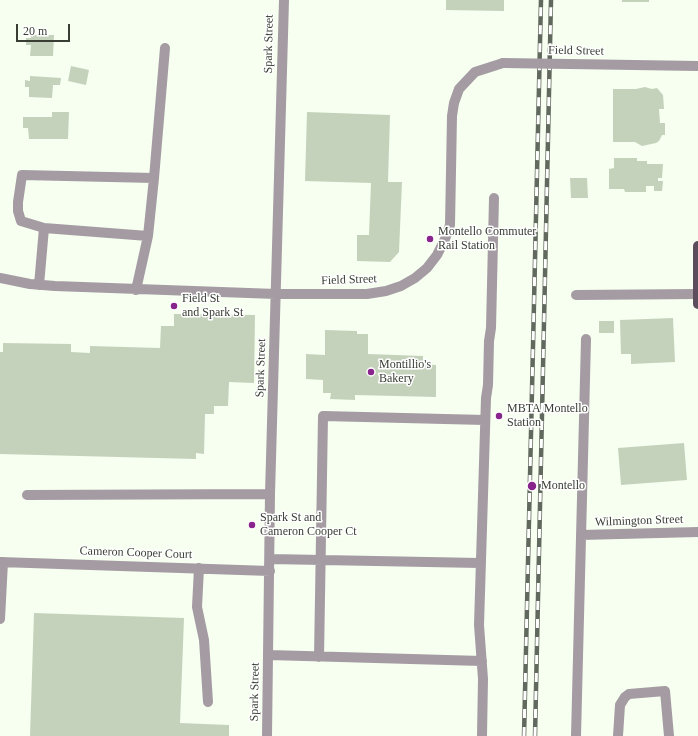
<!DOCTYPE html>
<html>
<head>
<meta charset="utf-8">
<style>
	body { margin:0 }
	#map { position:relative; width:698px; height:736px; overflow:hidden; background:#f6fff0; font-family:Georgia,serif }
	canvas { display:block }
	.scale { position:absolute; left:16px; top:24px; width:54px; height:18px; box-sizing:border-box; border:2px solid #383e34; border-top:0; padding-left:5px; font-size:12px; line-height:14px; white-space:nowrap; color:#383e34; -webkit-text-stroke:3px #fff; paint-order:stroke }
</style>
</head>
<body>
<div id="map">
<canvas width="698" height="736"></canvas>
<div class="scale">20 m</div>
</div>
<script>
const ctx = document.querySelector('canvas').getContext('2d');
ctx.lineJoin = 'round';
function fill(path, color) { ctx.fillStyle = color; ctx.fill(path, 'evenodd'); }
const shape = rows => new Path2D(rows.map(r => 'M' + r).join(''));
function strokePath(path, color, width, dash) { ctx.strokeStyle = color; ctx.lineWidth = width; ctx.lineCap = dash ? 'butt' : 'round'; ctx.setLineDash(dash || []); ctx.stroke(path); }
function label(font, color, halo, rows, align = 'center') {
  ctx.font = font + ' Georgia,serif'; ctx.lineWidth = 3; ctx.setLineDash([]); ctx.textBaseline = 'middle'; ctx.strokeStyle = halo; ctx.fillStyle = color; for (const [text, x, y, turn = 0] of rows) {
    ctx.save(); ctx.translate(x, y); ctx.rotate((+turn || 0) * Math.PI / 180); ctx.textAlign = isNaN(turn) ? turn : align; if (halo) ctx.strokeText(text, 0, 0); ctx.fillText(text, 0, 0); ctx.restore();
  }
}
const building = shape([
	[446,0,504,0,504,11,446,10],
	[622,0,649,0,649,2,622,2],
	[31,35,54,35,53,56,30,56,31,45,26,45,26,38,31,38],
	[71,66,89,70,86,85,68,81],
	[30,76,61,78,60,85,53,85,52,98,29,97,29,87,25,87,25,80,30,81],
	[645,87,652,89,657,88,663,95,664,109,659,109,660,123,665,123,665,135,662,135,659,141,656,143,642,146,635,142,613,142,613,89,636,89],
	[52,112,69,112,68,139,29,139,28,128,23,128,23,117,52,117],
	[307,112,390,115,388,182,402,182,399,252,390,262,357,261,357,235,369,235,371,183,305,181],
	[614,158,637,158,637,161,647,161,647,164,663,164,662,178,658,178,658,181,663,181,662,191,654,191,654,186,646,186,646,192,625,192,624,189,609,189,609,169,614,168],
	[570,178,587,178,588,198,571,198],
	[174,314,255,315,254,383,229,382,228,406,214,406,214,414,205,414,204,454,196,453,196,459,0,454,0,352,3,352,3,343,71,344,71,352,90,353,90,346,160,348,161,326,174,326],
	[673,318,675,362,631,364,631,354,621,354,620,320],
	[599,321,614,321,614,333,599,333],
	[325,330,357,331,357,334,368,334,368,354,423,356,423,364,436,365,436,397,355,395,355,400,330,399,331,393,323,393,323,380,306,379,306,354,325,355],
	[684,443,687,480,621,485,618,448],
	[34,613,184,618,180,723,229,725,229,736,30,736]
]);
const minor = shape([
	[569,64,698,66],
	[154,178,165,48],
	[0,278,30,284,55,286,276,294,367,294,386,291,401,286,415,278,427,268,437,255,445,239,450,225,452,116,454,103,459,89,475,72,503,63],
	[39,285,44,228],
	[136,290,148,236,154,178,22,175,18,202,18,211,21,221,44,228,148,236],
	[576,295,698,294],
	[27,495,270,494],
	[581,535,698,532],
	[270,559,480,563],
	[0,562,270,571],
	[199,568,197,607,204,640,208,702],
	[0,619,3,562],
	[269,655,482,661],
	[319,657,323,416,485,420],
	[267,736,270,494,284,0],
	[482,736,483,679,479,625,486,398,488,385,489,341,491,328,494,198],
	[576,736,586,339],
	[618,736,620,705,625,697,629,694,665,691,669,736]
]);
const major = shape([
	[698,246,698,304]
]);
const rail = shape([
	[524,736,541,0],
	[535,736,551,0]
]);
const minorBridge = shape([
	[503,63,569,64]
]);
const markers = [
	[430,239,4,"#89248c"],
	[174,306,4,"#89248c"],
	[371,372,4,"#89248c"],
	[499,416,4,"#89248c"],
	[532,486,5,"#89248c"],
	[252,525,4,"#89248c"]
];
const streetNames = [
	["Spark Street",269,44,-89],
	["Field Street",576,51,1],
	["Field Street",349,280,-2],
	["Spark Street",261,368,-88],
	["Wilmington Street",639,521,-2],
	["Cameron Cooper Court",136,553,2],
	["Spark Street",255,692,-89]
];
const poiNames = [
	["Montello Commuter",438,232],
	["Rail Station",438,246],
	["Field St",182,299],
	["and Spark St",182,313],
	["Montillio's",379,365],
	["Bakery",379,379],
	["MBTA Montello",507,409],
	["Station",507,423],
	["Montello",541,486],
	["Spark St and",260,518],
	["Cameron Cooper Ct",260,532]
];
fill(building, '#c5d2bb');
strokePath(minor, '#a49ba3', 10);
strokePath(major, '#5c4d5c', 10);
strokePath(rail, '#61685d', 4.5);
strokePath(rail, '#fff', 3, [9]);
strokePath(minorBridge, '#a49ba3', 10);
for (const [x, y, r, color] of markers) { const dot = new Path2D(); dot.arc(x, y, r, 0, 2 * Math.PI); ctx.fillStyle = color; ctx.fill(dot); strokePath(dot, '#fff', 1.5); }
label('12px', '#383e34', '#fff', streetNames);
label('12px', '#383e34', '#fff', poiNames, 'left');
</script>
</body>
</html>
